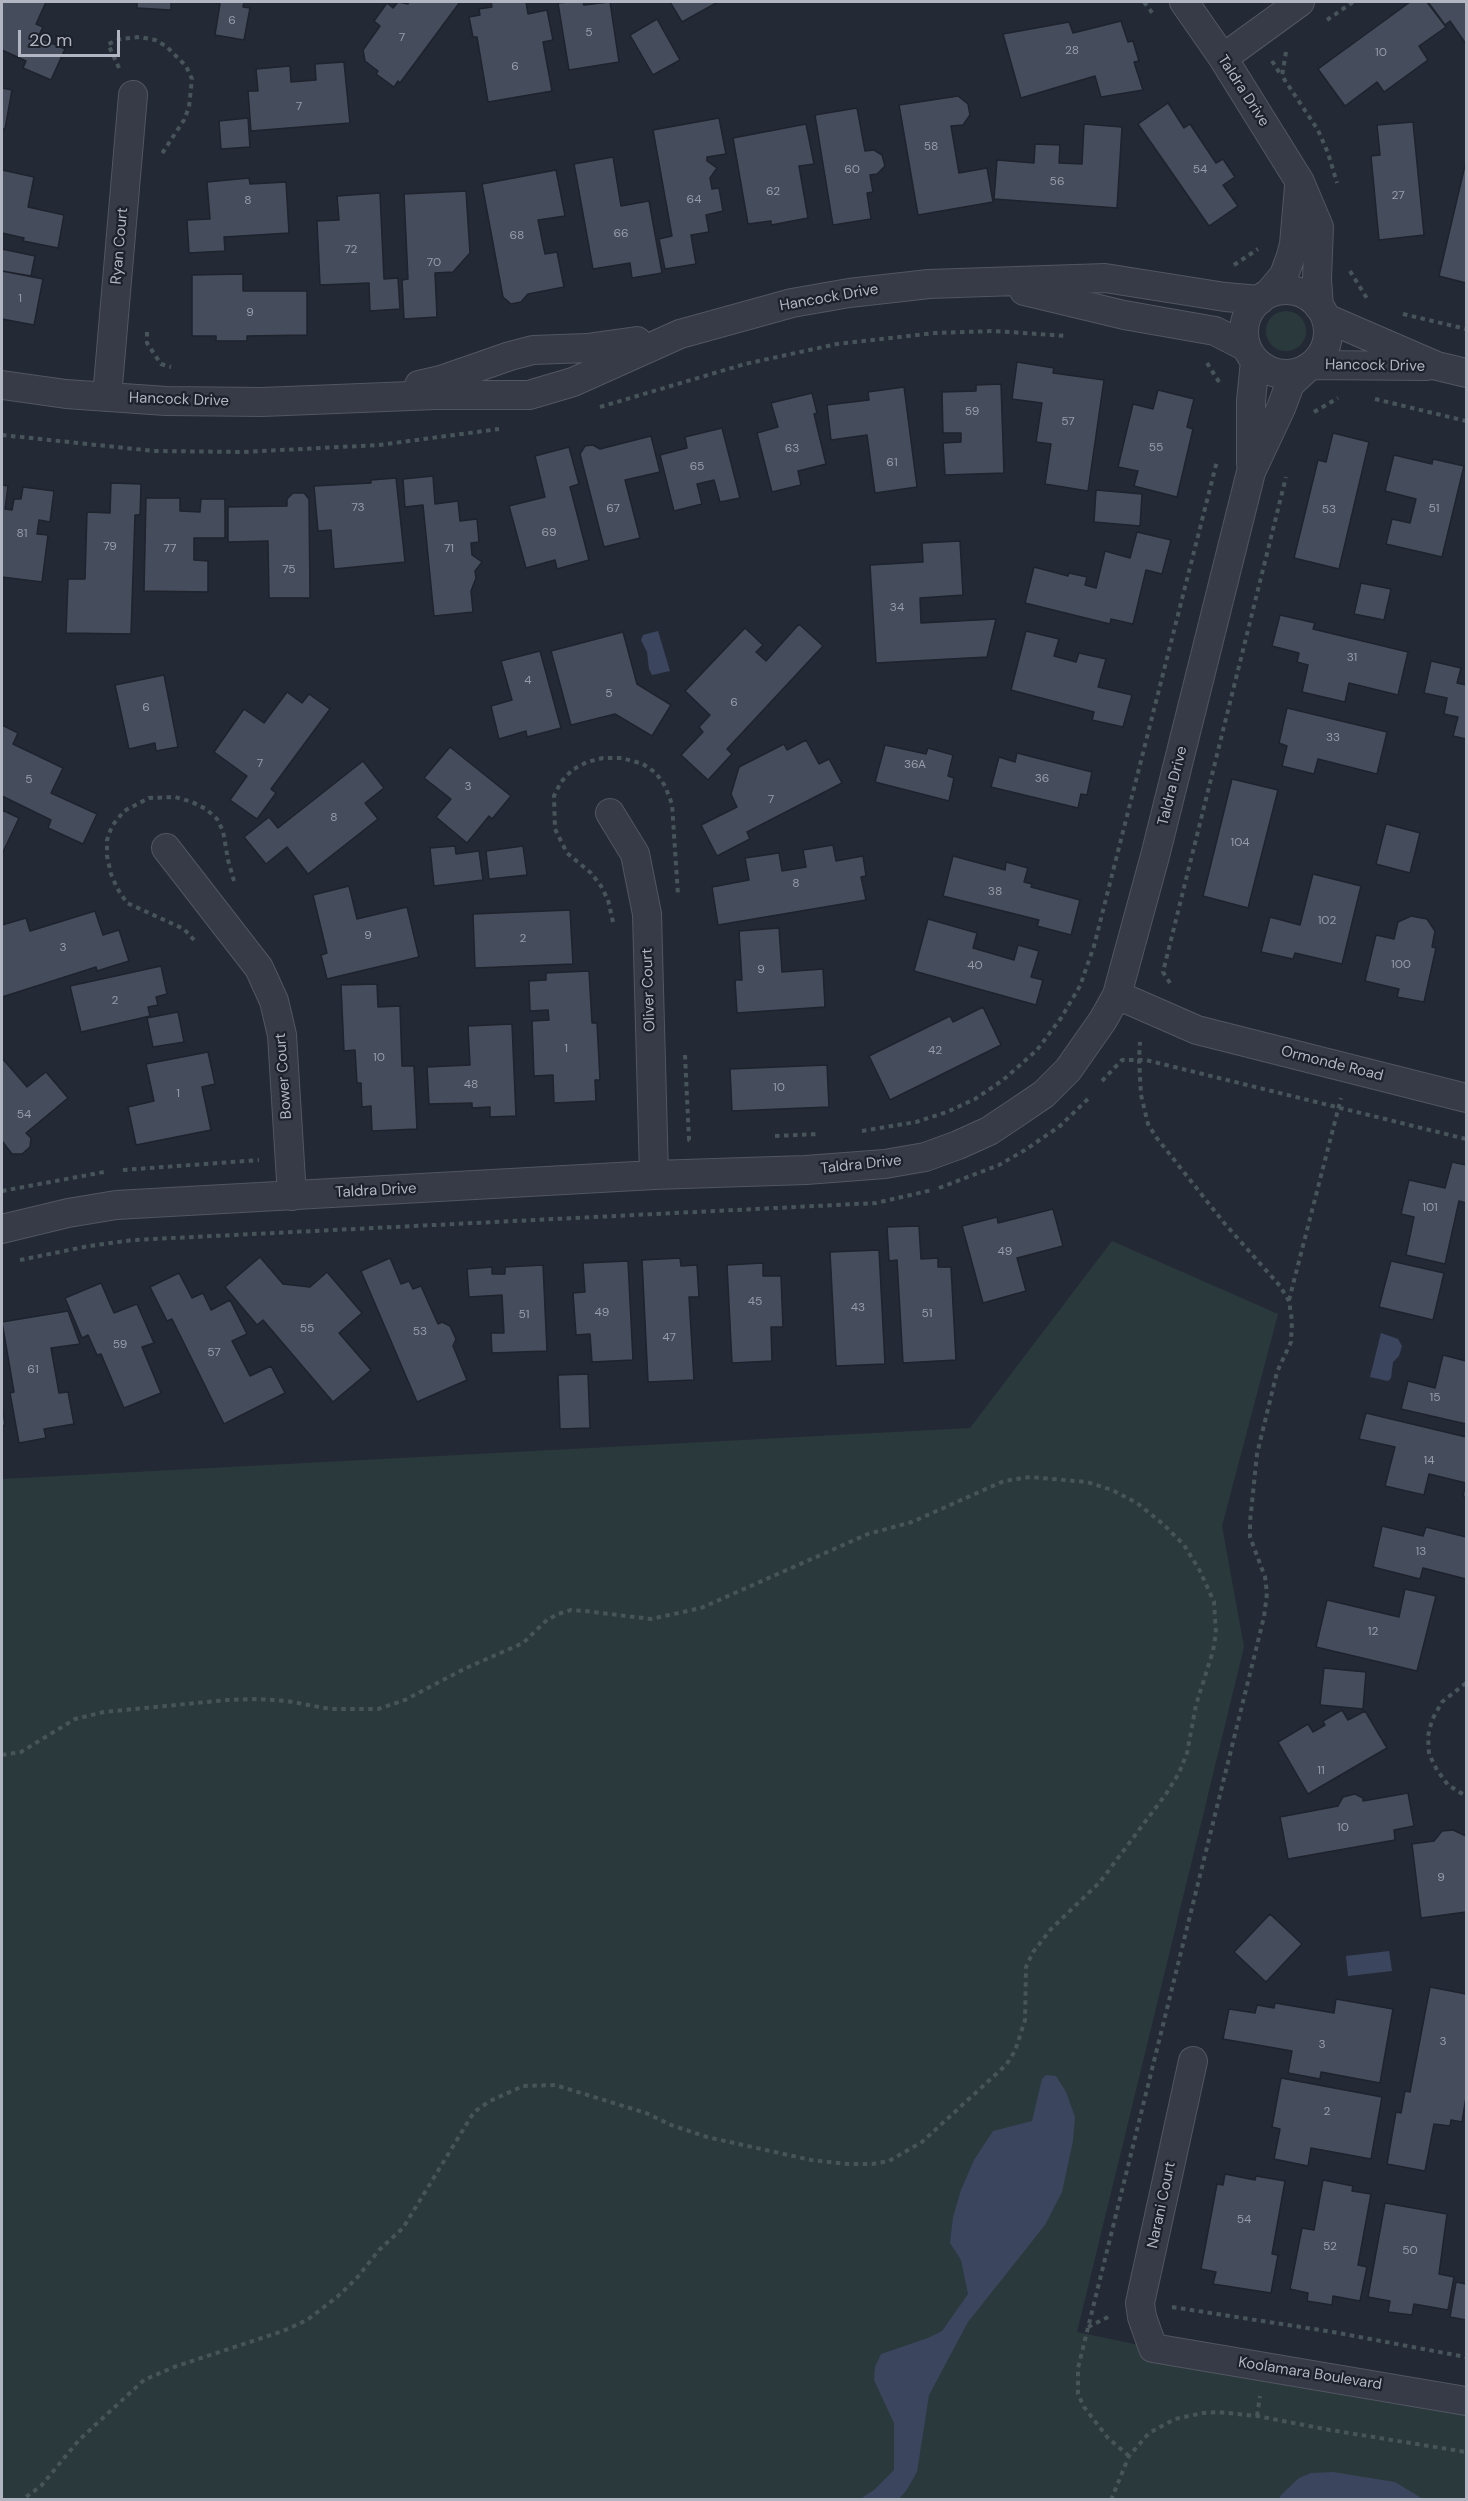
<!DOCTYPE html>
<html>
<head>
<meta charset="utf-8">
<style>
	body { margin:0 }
	#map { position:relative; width:1468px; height:2501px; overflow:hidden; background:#242936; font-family:"DM Sans",sans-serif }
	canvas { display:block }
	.frame { position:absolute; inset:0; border:3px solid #b2b6c3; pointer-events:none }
	.scale { position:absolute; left:18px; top:30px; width:102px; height:27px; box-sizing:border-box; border:3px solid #b2b6c3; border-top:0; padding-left:8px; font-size:18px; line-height:21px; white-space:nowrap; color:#b2b6c3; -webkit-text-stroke:4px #1c212c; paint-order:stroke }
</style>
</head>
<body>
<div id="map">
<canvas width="1468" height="2501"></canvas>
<div class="frame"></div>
<div class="scale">20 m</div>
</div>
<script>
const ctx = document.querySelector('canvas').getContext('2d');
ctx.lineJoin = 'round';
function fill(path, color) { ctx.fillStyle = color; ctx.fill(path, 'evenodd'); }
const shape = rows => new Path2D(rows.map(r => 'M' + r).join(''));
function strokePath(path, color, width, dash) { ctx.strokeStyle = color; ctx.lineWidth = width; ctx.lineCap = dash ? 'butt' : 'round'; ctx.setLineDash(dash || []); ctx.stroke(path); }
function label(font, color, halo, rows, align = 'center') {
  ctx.font = font + ' "DM Sans",sans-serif'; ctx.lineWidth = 4.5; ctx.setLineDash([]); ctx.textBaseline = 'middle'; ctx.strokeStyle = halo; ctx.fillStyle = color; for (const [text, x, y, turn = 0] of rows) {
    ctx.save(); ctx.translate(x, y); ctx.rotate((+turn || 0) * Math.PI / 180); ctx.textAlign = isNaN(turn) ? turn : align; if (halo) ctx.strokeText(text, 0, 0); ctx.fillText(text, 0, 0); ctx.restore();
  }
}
const green = shape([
	'1266 331a20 20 0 1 1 40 0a20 20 0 1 1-40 0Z',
	[1112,1241,1278,1314,1222,1526,1244,1647,1077,2332,1153,2348,1466,2401,1466,2499,2,2500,2,1479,970,1428]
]);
const water = shape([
	[658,631,670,671,652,675,649,669,647,652,641,640,643,635],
	[1381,1333,1398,1339,1402,1346,1399,1356,1393,1362,1391,1378,1388,1381,1370,1377],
	[1389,1951,1392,1971,1348,1976,1346,1956],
	[1046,2075,1056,2076,1066,2092,1075,2117,1073,2141,1062,2192,1045,2225,968,2322,929,2395,917,2472,906,2491,899,2499,860,2499,874,2490,894,2470,894,2423,874,2380,875,2367,881,2354,928,2338,942,2331,968,2294,961,2260,950,2243,953,2217,961,2190,974,2160,993,2131,1032,2121,1042,2079],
	[1333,2472,1395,2482,1423,2499,1279,2499,1281,2495,1299,2478,1311,2473]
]);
const building = shape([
	[2,2,46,2,36,24,43,27,38,37,65,49,51,80,23,68,26,61,2,50,2,2],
	[137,2,171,2,171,10,137,8,137,2],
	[213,2,244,2,243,7,250,8,244,40,215,35,220,4,213,2],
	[398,2,408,4,409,2,460,2,400,83,398,81,394,87,376,74,378,71,365,61,363,50,380,26,374,21,387,3,393,8,398,2],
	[491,2,526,2,528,14,547,10,553,40,543,42,552,91,488,102,477,37,473,37,469,17,480,15,479,9,492,7,491,2],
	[568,2,583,2,584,5,610,2,619,62,569,70,558,3,568,2],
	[670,2,718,2,682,22,670,2],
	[1410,2,1427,2,1446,27,1419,46,1428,60,1384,92,1377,82,1345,106,1318,69,1410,2],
	[1428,2,1466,2,1466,44,1450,21,1445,25,1428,2],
	[657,19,680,60,653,75,630,35,657,19],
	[1121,21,1128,42,1133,41,1139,61,1134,62,1143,90,1101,97,1095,76,1021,98,1003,34,1069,22,1073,33,1121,21],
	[344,62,350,123,251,131,248,91,258,91,256,69,290,66,291,82,316,80,315,64,344,62],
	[2,88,12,90,5,129,2,129,2,88],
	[958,96,968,104,970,115,963,125,951,126,959,173,987,168,993,202,918,215,899,105,958,96],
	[1168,103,1184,128,1190,124,1216,163,1223,159,1235,177,1223,185,1238,206,1209,226,1138,124,1168,103],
	[857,108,865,151,874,150,882,155,885,166,877,174,870,175,873,192,867,193,871,219,833,225,815,115,857,108],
	[248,118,250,147,221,149,219,121,248,118],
	[719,118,726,154,707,157,707,161,717,168,710,178,712,189,719,188,723,211,706,215,709,232,691,235,696,264,665,269,659,239,672,236,653,130,719,118],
	[1413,122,1424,235,1379,240,1371,156,1380,155,1377,125,1413,122],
	[806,124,814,164,799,166,808,218,771,225,771,221,748,224,733,138,806,124],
	[1084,124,1122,127,1117,208,994,199,997,160,1034,163,1035,144,1060,145,1059,163,1082,164,1084,124],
	[613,157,621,206,649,201,662,273,632,278,630,263,593,269,574,164,613,157],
	[1466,161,1466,283,1439,276,1466,161],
	[2,170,34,177,28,207,64,215,58,248,23,241,24,238,2,233,2,170],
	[556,170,565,216,538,220,545,254,557,252,564,287,528,294,521,302,511,304,503,297,482,184,556,170],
	[249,178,250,184,286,182,289,233,224,237,225,251,189,253,187,220,210,219,207,182,249,178],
	[466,191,470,253,453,272,435,273,437,317,404,319,402,280,408,279,404,194,466,191],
	[380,193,384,279,398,278,400,309,370,311,369,283,320,285,317,221,339,220,337,196,380,193],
	[2,249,35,256,31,276,2,271,2,249],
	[2,271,43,279,34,325,2,319,2,271],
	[243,274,243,291,307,291,307,335,247,336,247,341,216,341,216,336,192,336,192,275,243,274],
	[1017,362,1054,368,1053,373,1104,380,1088,491,1045,484,1051,444,1036,442,1042,403,1012,399,1017,362],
	[1001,384,1004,473,945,475,943,443,961,442,961,433,943,433,942,392,976,391,976,385,1001,384],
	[904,387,917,487,875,493,867,435,831,440,827,405,869,400,868,392,904,387],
	[1158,390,1194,399,1187,427,1193,429,1177,497,1134,486,1138,471,1118,467,1133,404,1153,409,1158,390],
	[812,393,817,413,814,414,826,464,798,471,801,485,772,492,757,433,778,427,771,403,812,393],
	[722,428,740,498,720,502,714,480,697,484,702,504,674,511,660,455,687,448,685,437,722,428],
	[1333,433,1369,442,1339,569,1294,558,1318,460,1326,462,1333,433],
	[651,436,660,472,625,480,640,538,604,547,580,454,585,446,593,445,600,449,651,436],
	[569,447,579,484,570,487,589,560,557,569,555,560,526,568,509,506,545,497,535,456,569,447],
	[1394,455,1432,464,1433,459,1464,466,1442,557,1386,544,1392,519,1410,523,1416,499,1385,491,1394,455],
	[433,476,435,504,458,501,460,521,477,519,479,542,471,543,472,555,482,562,475,571,476,578,471,591,473,612,434,616,423,505,405,507,403,479,433,476],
	[396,478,405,562,334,569,331,530,318,531,314,486,371,483,371,480,396,478],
	[111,483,141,484,140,515,135,515,131,634,66,633,68,579,85,579,87,512,110,513,111,483],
	[2,485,8,486,5,509,12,510,14,499,21,499,23,487,54,491,50,522,39,520,37,534,48,535,42,582,2,577,2,485],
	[1096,490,1142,494,1140,526,1094,522,1096,490],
	[293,493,304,493,309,499,310,598,269,598,268,541,228,542,228,507,287,506,287,499,293,493],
	[146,498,180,498,180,511,200,512,201,499,225,499,225,538,194,538,194,560,208,561,208,592,144,591,146,498],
	[1137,532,1171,540,1162,574,1146,570,1133,624,1111,619,1110,624,1025,603,1034,567,1068,576,1069,573,1087,577,1085,585,1096,588,1105,551,1130,558,1137,532],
	[960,541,963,595,920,598,921,623,996,619,987,657,876,663,870,565,923,562,922,543,960,541],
	[1361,583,1391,589,1384,620,1354,614,1361,583],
	[1280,615,1315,623,1313,629,1408,652,1398,695,1349,683,1345,702,1302,692,1308,665,1297,662,1299,653,1272,646,1280,615],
	[799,624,823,646,727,749,732,754,708,780,681,755,703,732,699,727,710,715,685,691,745,628,763,645,756,652,766,661,799,624],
	[1026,631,1059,639,1054,656,1076,662,1079,653,1106,659,1098,687,1132,695,1123,727,1092,720,1094,712,1011,690,1026,631],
	[623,632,637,684,671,705,652,736,615,714,571,725,551,651,623,632],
	[540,651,561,728,527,737,526,731,499,739,491,706,512,700,501,661,540,651],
	[1431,661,1461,668,1457,683,1466,685,1466,739,1453,736,1458,717,1444,714,1447,698,1424,693,1431,661],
	[164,675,178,747,156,751,155,743,129,749,115,685,164,675],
	[287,692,302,703,309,694,330,709,271,789,276,793,257,819,230,800,247,776,214,752,244,709,264,723,287,692],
	[1287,708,1387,732,1377,774,1318,759,1314,774,1282,766,1287,746,1279,743,1287,708],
	[2,725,18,733,13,744,63,768,51,793,97,814,83,844,48,828,51,820,2,796,2,725],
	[806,740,819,764,829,759,842,783,747,832,750,839,717,856,701,825,737,807,731,794,739,767,784,744,787,750,806,740],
	[885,745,926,754,928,748,953,755,948,776,954,778,949,801,875,782,885,745],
	[450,747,511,796,492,819,489,816,467,843,436,817,451,799,424,778,450,747],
	[1017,753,1092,772,1087,795,1081,794,1078,808,991,787,999,757,1015,762,1017,753],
	[363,761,384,788,365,803,378,819,308,874,287,847,266,864,244,837,269,817,278,828,363,761],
	[1232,779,1278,790,1248,908,1203,896,1232,779],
	[2,810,19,818,2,854,2,810],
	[1386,824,1420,833,1410,873,1376,864,1386,824],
	[833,845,836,861,863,856,866,876,861,877,866,900,718,925,712,887,749,880,745,858,779,853,782,871,806,867,803,850,833,845],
	[455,846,456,854,479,851,483,880,434,886,430,848,455,846],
	[523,846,527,875,489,879,486,851,523,846],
	[953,856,1005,870,1006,862,1028,868,1024,882,1032,884,1031,887,1080,900,1071,935,1037,926,1039,920,943,896,953,856],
	[1313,874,1361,886,1342,964,1295,953,1293,959,1261,952,1270,917,1300,925,1313,874],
	[349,886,357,919,407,907,419,957,327,979,321,955,327,953,313,895,349,886],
	[570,910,573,964,475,968,473,914,570,910],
	[95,911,103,935,119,930,129,961,97,971,96,967,2,997,2,925,26,918,30,931,95,911],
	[1411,916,1427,919,1435,931,1432,947,1436,948,1424,1002,1397,997,1399,989,1365,981,1376,935,1394,939,1398,922,1411,916],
	[928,919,977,933,973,948,1014,960,1018,945,1039,951,1031,977,1043,980,1036,1005,914,971,928,919],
	[779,928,782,972,823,969,825,1007,737,1013,735,980,742,980,739,931,779,928],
	[161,966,167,994,156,997,158,1005,148,1007,150,1016,81,1032,70,986,161,966],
	[589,971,592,1023,597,1023,600,1080,595,1080,596,1101,554,1103,553,1075,534,1076,532,1021,549,1020,548,1010,530,1011,529,981,546,980,546,973,589,971],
	[377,984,378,1007,400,1006,402,1066,414,1066,417,1129,372,1131,371,1106,362,1107,361,1083,357,1083,355,1050,344,1051,341,985,377,984],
	[983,1007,1001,1045,890,1100,869,1056,950,1016,953,1022,983,1007],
	[178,1012,184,1042,153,1047,147,1018,178,1012],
	[512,1024,516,1116,490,1117,490,1107,472,1108,472,1103,429,1104,427,1067,470,1065,468,1026,512,1024],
	[208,1052,215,1084,202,1087,211,1130,136,1145,128,1107,154,1101,146,1064,208,1052],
	[2,1058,27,1087,46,1072,68,1098,26,1133,31,1138,30,1147,22,1154,12,1154,2,1141,2,1058],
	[827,1065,829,1107,732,1111,730,1069,827,1065],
	[1452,1162,1466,1165,1466,1203,1459,1201,1445,1264,1406,1255,1414,1217,1401,1214,1409,1180,1445,1188,1452,1162],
	[1053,1209,1063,1246,1017,1258,1026,1291,983,1303,962,1226,997,1217,998,1223,1053,1209],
	[919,1226,921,1259,938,1258,938,1267,951,1267,956,1360,903,1363,897,1260,889,1261,887,1227,919,1226],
	[879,1250,885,1364,836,1366,830,1252,879,1250],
	[260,1257,283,1284,310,1287,327,1272,362,1313,339,1333,371,1370,333,1402,263,1320,257,1325,225,1287,260,1257],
	[390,1258,401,1284,409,1281,413,1289,421,1286,438,1324,442,1322,450,1326,456,1339,453,1346,467,1380,417,1402,361,1271,390,1258],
	[680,1258,681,1266,697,1265,699,1297,689,1297,694,1380,648,1382,642,1260,680,1258],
	[628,1261,633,1360,592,1362,590,1334,576,1335,573,1293,585,1292,583,1263,628,1261],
	[1391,1261,1444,1273,1433,1320,1379,1307,1391,1261],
	[763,1263,763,1276,781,1276,783,1327,771,1327,772,1361,732,1363,727,1265,763,1263],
	[543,1265,547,1351,492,1353,491,1333,504,1333,502,1295,469,1297,467,1269,492,1267,492,1274,505,1274,505,1267,543,1265],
	[179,1273,192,1298,203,1293,211,1310,230,1300,247,1334,232,1341,250,1376,271,1366,285,1393,224,1424,172,1319,167,1321,150,1287,179,1273],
	[101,1283,114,1313,137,1304,154,1343,142,1347,161,1393,124,1408,101,1354,97,1355,88,1335,82,1338,65,1298,101,1283],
	[68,1311,80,1344,51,1348,59,1393,68,1392,74,1424,44,1429,46,1438,19,1443,10,1393,14,1392,2,1322,68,1311],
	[1443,1355,1466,1361,1466,1424,1401,1409,1408,1381,1435,1388,1443,1355],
	[588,1374,590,1428,560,1429,558,1375,588,1374],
	[2,1403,5,1425,2,1426,2,1403],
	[1366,1413,1466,1437,1466,1497,1463,1496,1466,1483,1429,1474,1424,1495,1385,1486,1395,1447,1359,1439,1366,1413],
	[1382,1526,1423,1536,1426,1527,1466,1537,1466,1579,1423,1568,1420,1579,1373,1567,1382,1526],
	[1405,1589,1436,1596,1417,1671,1316,1647,1327,1600,1399,1617,1405,1589],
	[1324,1668,1366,1672,1363,1709,1320,1705,1324,1668],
	[1342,1710,1348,1720,1365,1711,1387,1748,1308,1794,1278,1742,1308,1724,1313,1732,1325,1725,1323,1721,1342,1710],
	[1408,1793,1414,1826,1394,1830,1395,1840,1288,1859,1280,1817,1338,1806,1343,1797,1355,1794,1363,1798,1363,1801,1408,1793],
	[1453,1830,1466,1836,1466,1912,1421,1918,1412,1844,1434,1841,1442,1831,1453,1830],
	[1270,1914,1302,1944,1266,1982,1234,1952,1270,1914],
	[1430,1987,1466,1994,1466,2097,1462,2122,1451,2120,1450,2126,1434,2124,1425,2171,1387,2164,1396,2112,1401,2113,1405,2091,1410,2092,1430,1987],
	[1336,1999,1393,2009,1380,2083,1321,2072,1320,2079,1288,2073,1292,2051,1223,2039,1229,2009,1255,2013,1257,2005,1274,2008,1275,2003,1334,2013,1336,1999],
	[1281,2078,1382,2097,1371,2159,1311,2148,1308,2166,1274,2159,1280,2129,1272,2127,1281,2078],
	[1225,2174,1255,2180,1256,2176,1285,2181,1272,2254,1278,2255,1271,2293,1213,2284,1216,2272,1201,2269,1217,2184,1223,2185,1225,2174],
	[1323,2180,1353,2186,1352,2191,1371,2194,1358,2265,1367,2267,1360,2301,1333,2296,1332,2305,1307,2301,1308,2293,1290,2289,1302,2228,1314,2230,1323,2180],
	[1385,2203,1447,2214,1439,2274,1454,2277,1448,2310,1414,2304,1412,2315,1388,2312,1390,2301,1368,2297,1385,2203],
	[1456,2282,1466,2284,1466,2320,1450,2317,1456,2282]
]);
const path = shape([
	[1144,2,1154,15],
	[1327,20,1353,2],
	[1286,52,1282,76,1318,130,1328,153,1337,183],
	[1272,61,1281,75],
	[119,68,108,44,121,39,140,37,155,40,166,46,186,66,192,79,189,107,184,120,161,155],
	[1234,265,1258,249],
	[1350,271,1368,300],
	[1403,314,1466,329],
	[147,332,147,343,161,364,171,367],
	[1207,363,1221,385],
	[1375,399,1466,421],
	[600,407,745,364,837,344,935,333,994,331,1067,336],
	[1314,412,1338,398],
	[2,435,154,451,243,452,379,445,499,429],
	[613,922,608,900,601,886,591,873,567,853,555,829,554,796,561,782,572,770,587,762,603,758,622,758,643,764,656,773,665,786,672,804,678,895],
	[194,940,184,929,127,903,117,888,111,874,107,856,107,840,112,826,124,811,149,798,175,797,192,802,206,809,217,819,223,831,228,860,234,881],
	[1170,983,1163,972,1286,477],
	[685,1055,689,1140,693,1140],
	[1102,1081,1122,1060,1146,1060,1466,1139],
	[862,1131,916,1122,947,1112,975,1099,1003,1080,1037,1050,1061,1018,1080,986,1094,946,1217,461],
	[775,1136,819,1134],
	[123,1170,259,1160],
	[939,1188,999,1165,1025,1150,1060,1126,1090,1097],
	[2,1191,104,1172],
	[20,1260,89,1246,133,1240,876,1203,932,1190],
	[1289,1300,1341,1098],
	[1466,1683,1442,1702,1432,1720,1428,1736,1429,1754,1437,1770,1448,1785,1466,1796],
	[2,1755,21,1752,75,1719,104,1712,227,1700,257,1699,287,1701,330,1709,378,1709,405,1700,464,1669,523,1643,547,1620,558,1614,571,1610,585,1611,651,1619,701,1608,868,1534,912,1522,1004,1481,1030,1477,1087,1482,1112,1490,1137,1503,1163,1524,1184,1545,1200,1571,1214,1602,1216,1633,1213,1651,1196,1705,1187,1753,1179,1773,1166,1794,1100,1882,1051,1929,1033,1952,1026,1967,1025,2020,1015,2051,1006,2065,922,2142,889,2161,872,2164,848,2164,811,2160,707,2137,671,2125,646,2113,555,2085,523,2086,490,2101,474,2112,403,2228,379,2250,356,2279,337,2297,307,2320,283,2331,174,2367,144,2380,79,2440,41,2486,22,2500],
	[1172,2307,1333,2332,1466,2357],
	[1088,2327,1110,2316],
	[1257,2416,1260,2396],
	[1129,2456,1108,2438,1084,2407,1078,2394,1078,2368,1264,1617,1267,1593,1265,1577,1250,1537,1250,1522,1257,1454,1277,1372,1291,1342,1292,1321,1289,1301,1280,1286,1225,1224,1156,1137,1148,1124,1141,1095,1139,1059,1140,1042],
	[1111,2500,1129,2456,1149,2433,1175,2419,1203,2413,1218,2412,1257,2416,1330,2430,1466,2452]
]);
const street = shape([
	[1184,2,1223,58,1300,182,1319,227,1317,279,1319,307],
	[1223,58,1300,2],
	'1244 332a42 42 0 1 1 84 0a42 42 0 1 1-84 0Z',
	[1024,291,1124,315,1215,331,1246,347],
	[1269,293,1284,275,1291,256,1294,244,1299,187],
	[1326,318,1437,366,1466,373],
	[1312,365,1426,366],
	[2,385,66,394,166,401,262,402,435,395,529,395,573,382,680,334,792,303,849,293,929,284,1105,278,1225,297,1260,300],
	[419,385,441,380,510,356,533,350,587,348,637,341],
	[107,397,133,95],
	[1251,464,1251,401,1255,361],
	[610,813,635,854,647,914,654,1175],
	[166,848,259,968,274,1001,282,1035,292,1196],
	[1117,995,1197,1030,1466,1098],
	[2,1229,68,1213,116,1205,654,1175,806,1170,885,1164,925,1157,958,1145,989,1131,1016,1113,1044,1094,1068,1070,1103,1020,1117,995,1155,856,1251,472,1281,408,1290,384,1307,368],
	[1193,2061,1140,2303,1142,2317,1153,2348,1466,2401]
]);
const numberNames = [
	["6",232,21],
	["5",589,33],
	["7",402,38],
	["28",1072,51],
	["10",1381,53],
	["6",515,67],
	["7",299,107],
	["58",931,147],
	["60",852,170],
	["54",1200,170],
	["56",1057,182],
	["62",773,192],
	["27",1398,196],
	["64",694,200],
	["8",248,201],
	["66",621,234],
	["68",517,236],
	["72",351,250],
	["70",434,263],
	["1",20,299],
	["9",250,313],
	["59",972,412],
	["57",1068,422],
	["55",1156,448],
	["63",792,449],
	["61",892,463],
	["65",697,467],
	["73",358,508],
	["67",613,509],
	["51",1434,509],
	["53",1329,510],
	["69",549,533],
	["81",22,534],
	["79",110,547],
	["77",170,549],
	["71",449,549],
	["75",289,570],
	["34",897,608],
	["31",1352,658],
	["4",528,681],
	["5",609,694],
	["6",734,703],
	["6",146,708],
	["33",1333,738],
	["7",260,764],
	["36A",915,765],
	["36",1042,779],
	["5",29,780],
	["3",468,787],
	["7",771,800],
	["8",334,818],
	["104",1240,843],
	["8",796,884],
	["38",995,892],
	["102",1327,921],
	["9",368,936],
	["2",523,939],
	["3",63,948],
	["100",1401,965],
	["40",975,966],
	["9",761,970],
	["2",115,1001],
	["1",566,1049],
	["42",935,1051],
	["10",379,1058],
	["48",471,1085],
	["10",779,1088],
	["1",178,1094],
	["54",24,1115],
	["101",1430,1208],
	["49",1005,1252],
	["45",755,1302],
	["43",858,1308],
	["49",602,1313],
	["51",927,1314],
	["51",524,1315],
	["55",307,1329],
	["53",420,1332],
	["47",669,1338],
	["59",120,1345],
	["57",214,1353],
	["61",33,1370],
	["15",1435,1398],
	["14",1429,1461],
	["13",1421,1552],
	["12",1373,1632],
	["11",1321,1771],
	["10",1343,1828],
	["9",1441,1878],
	["3",1443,2042],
	["3",1322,2045],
	["2",1327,2112],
	["54",1244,2220],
	["52",1330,2247],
	["50",1410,2251]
];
const streetNames = [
	["Taldra Drive",1243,91,57],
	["Ryan Court",120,246,-85],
	["Hancock Drive",829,298,-10],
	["Hancock Drive",1375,366,1],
	["Hancock Drive",179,400,2],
	["Taldra Drive",1173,786,-76],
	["Oliver Court",649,990,-92],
	["Ormonde Road",1332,1064,14],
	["Bower Court",284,1076,-94],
	["Taldra Drive",861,1165,-6],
	["Taldra Drive",376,1191,-3],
	["Narani Court",1162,2205,-78],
	["Koolamara Boulevard",1310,2374,9]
];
fill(green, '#2a393c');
fill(water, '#3b455e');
fill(building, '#454c5b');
strokePath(building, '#1e232e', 1.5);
strokePath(street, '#525662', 30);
strokePath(path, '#475459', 4, [4.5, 4.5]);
strokePath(street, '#373b47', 28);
label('12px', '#979ca9', null, numberNames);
label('15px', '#b2b6c3', '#1c212c', streetNames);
</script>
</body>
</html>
